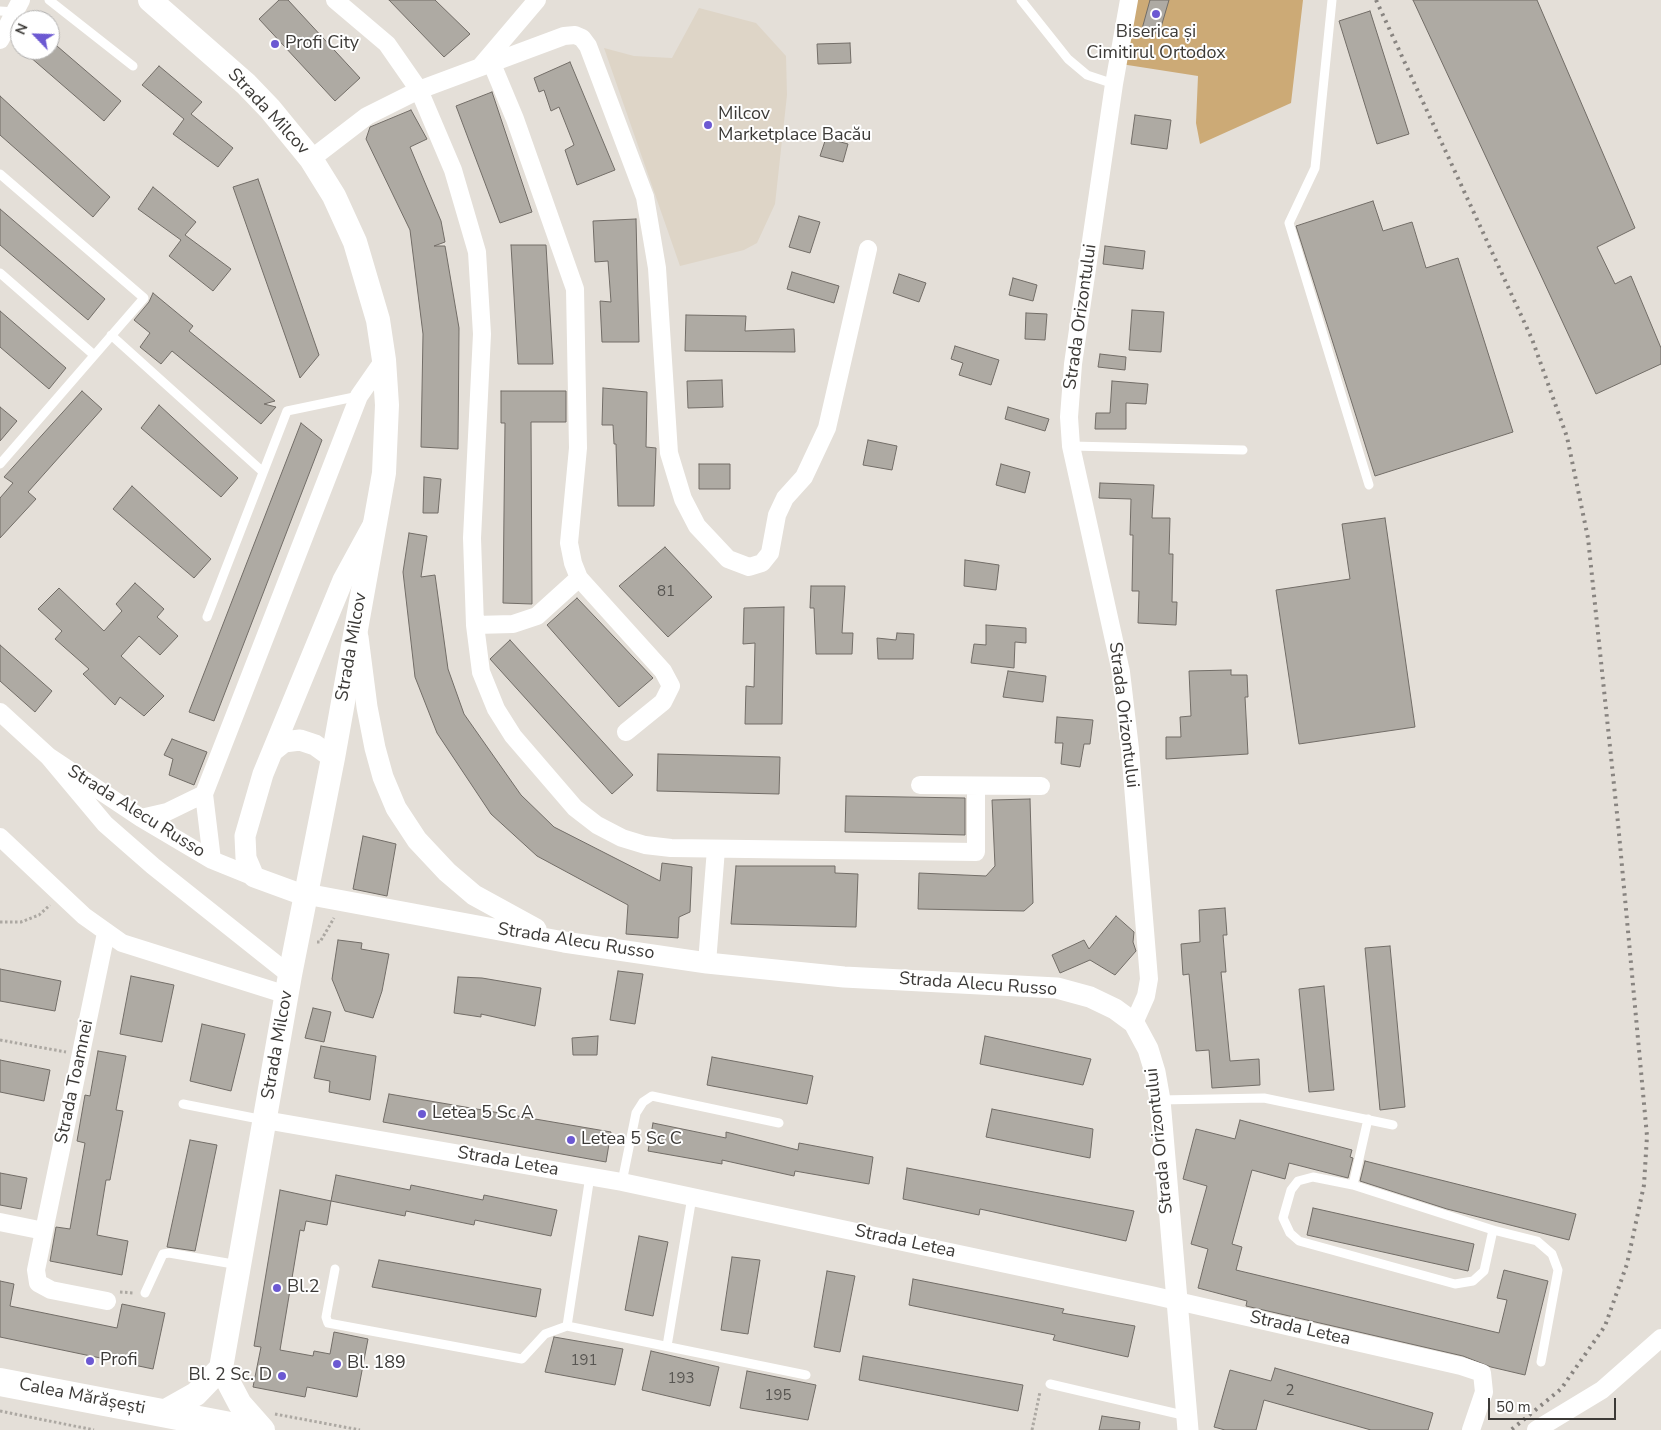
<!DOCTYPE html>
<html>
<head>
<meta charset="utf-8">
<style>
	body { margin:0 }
	#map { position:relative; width:1661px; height:1430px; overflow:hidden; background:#e4dfd8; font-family:"Nunito Sans",sans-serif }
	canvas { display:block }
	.north { position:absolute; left:10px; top:10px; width:50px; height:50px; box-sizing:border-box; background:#fff; border:1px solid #b1b0af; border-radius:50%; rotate:294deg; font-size:14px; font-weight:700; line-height:20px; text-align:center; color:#3c3a37 }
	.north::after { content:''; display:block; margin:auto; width:18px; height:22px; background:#6c59d2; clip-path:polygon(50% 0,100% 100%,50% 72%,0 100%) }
	.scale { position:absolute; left:1488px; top:1398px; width:128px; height:22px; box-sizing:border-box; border:2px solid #3c3a37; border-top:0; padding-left:6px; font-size:15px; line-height:18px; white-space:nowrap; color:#3c3a37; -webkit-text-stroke:4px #fff; paint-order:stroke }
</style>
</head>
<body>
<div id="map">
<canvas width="1661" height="1430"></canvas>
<div class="north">N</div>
<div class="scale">50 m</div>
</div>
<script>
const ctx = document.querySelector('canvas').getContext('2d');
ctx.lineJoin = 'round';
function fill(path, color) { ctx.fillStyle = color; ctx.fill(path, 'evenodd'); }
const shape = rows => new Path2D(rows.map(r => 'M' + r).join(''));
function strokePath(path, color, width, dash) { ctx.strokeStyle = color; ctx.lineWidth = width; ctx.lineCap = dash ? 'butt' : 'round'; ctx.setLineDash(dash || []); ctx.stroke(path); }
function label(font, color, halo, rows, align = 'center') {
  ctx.font = font + ' "Nunito Sans",sans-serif'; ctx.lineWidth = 4; ctx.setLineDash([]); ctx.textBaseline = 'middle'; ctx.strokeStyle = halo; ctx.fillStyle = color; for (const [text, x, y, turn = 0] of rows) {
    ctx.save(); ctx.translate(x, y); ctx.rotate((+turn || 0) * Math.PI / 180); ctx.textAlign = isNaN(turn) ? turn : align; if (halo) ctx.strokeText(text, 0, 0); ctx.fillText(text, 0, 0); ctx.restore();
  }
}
const built = shape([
	[699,8,756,23,786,56,787,95,775,204,757,243,744,250,680,266,604,48,634,56,672,58]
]);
const green = shape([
	[1134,0,1303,0,1291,103,1200,144,1196,123,1198,76,1121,64]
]);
const building = shape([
	[279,0,288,0,360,78,335,101,259,19,279,0],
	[389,0,435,0,470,34,444,57,389,0],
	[1150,0,1169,0,1159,34,1142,29,1150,0],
	[1413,0,1537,0,1635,228,1597,247,1615,284,1631,276,1661,348,1661,364,1596,394,1413,0],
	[1370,11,1409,134,1377,144,1339,21,1370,11],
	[50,40,121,101,104,121,22,50,50,50,50,40],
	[850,43,851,63,818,64,817,44,850,43],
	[570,62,615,170,577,185,565,150,574,145,559,107,551,111,544,90,539,92,534,78,570,62],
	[159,66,202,102,191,114,233,148,218,167,173,134,184,119,142,85,159,66],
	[492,92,532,212,500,223,456,106,492,92],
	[0,96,110,197,93,217,0,135,0,96],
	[411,110,427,139,410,147,441,221,445,242,434,246,445,246,459,328,458,449,421,447,423,334,410,230,366,139,370,127,411,110],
	[1135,115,1171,120,1167,149,1131,144,1135,115],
	[826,138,848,144,843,162,820,156,826,138],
	[258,179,319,355,300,378,233,187,258,179],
	[153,187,196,222,185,235,231,269,213,291,169,256,181,240,138,209,153,187],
	[1373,201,1383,231,1412,222,1426,268,1458,258,1513,432,1375,476,1296,226,1373,201],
	[0,209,105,299,88,320,0,245,0,209],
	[799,216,820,222,810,253,789,247,799,216],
	[636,219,639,342,602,342,600,301,611,302,608,261,595,262,593,221,636,219],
	[511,245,546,245,553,364,518,364,511,245],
	[1105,246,1145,251,1143,269,1103,264,1105,246],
	[792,272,839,286,834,303,787,289,792,272],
	[899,274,926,283,919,302,893,293,899,274],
	[1013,278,1037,285,1033,301,1009,295,1013,278],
	[153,293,193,326,189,331,275,401,264,404,276,407,261,424,172,351,161,364,140,347,150,333,134,320,149,302,153,293],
	[1132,310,1164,312,1161,352,1129,350,1132,310],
	[0,311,66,368,49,389,0,347,0,311],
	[1026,313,1047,314,1045,340,1025,339,1026,313],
	[686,315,746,316,745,331,794,329,795,352,685,351,686,315],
	[955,346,999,360,991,385,959,375,963,363,951,359,955,346],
	[1100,354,1126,357,1125,370,1098,367,1100,354],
	[722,380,723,407,688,408,687,381,722,380],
	[1112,381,1148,384,1146,404,1126,403,1126,429,1095,429,1096,413,1110,413,1112,381],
	[603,388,647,392,646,447,656,448,654,506,618,506,616,444,614,444,613,425,602,425,603,388],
	[82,391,102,409,28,492,36,499,0,538,0,498,13,483,4,477,82,391],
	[501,391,566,391,566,422,531,422,532,604,503,603,505,423,501,423,501,391],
	[159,405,238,478,221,497,141,428,159,405],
	[0,407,17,421,0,441,0,407],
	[1008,407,1049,419,1045,431,1005,419,1008,407],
	[301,423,322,440,214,721,189,712,301,423],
	[868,440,897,446,892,470,863,465,868,440],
	[699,464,730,464,730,489,699,489,699,464],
	[1001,464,1030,472,1025,493,996,485,1001,464],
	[424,477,441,479,438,513,423,513,424,477],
	[1100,483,1154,485,1152,518,1170,518,1169,554,1173,554,1172,602,1177,602,1176,625,1138,623,1139,591,1132,591,1133,535,1130,535,1131,499,1099,498,1100,483],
	[132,486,211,559,194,578,113,509,132,486],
	[1385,518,1415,727,1299,744,1276,590,1350,579,1342,524,1385,518],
	[409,533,427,536,421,577,435,575,448,669,464,714,521,795,554,827,660,881,662,863,692,867,690,912,679,917,678,938,626,934,628,905,537,856,491,814,437,733,415,677,403,572,409,533],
	[665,547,712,597,668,637,619,586,665,547],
	[965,560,999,565,996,590,964,586,965,560],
	[135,583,164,609,157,617,178,636,160,655,139,636,121,656,164,696,144,716,120,697,115,705,83,674,89,669,55,639,62,631,38,609,59,588,104,631,122,611,116,604,135,583],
	[811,586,845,586,842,633,853,633,852,654,816,654,814,608,810,608,811,586],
	[577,598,653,678,619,707,547,625,577,598],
	[784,607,782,724,745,724,746,686,754,687,755,643,743,644,744,608,784,607],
	[986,625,1026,628,1026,643,1015,642,1014,668,971,663,974,644,986,645,986,625],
	[897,633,914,634,913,659,878,659,877,638,896,640,897,633],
	[510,640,633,775,612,794,490,659,510,640],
	[0,645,52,691,35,712,0,681,0,645],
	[1231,670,1231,675,1247,675,1248,697,1245,697,1248,754,1166,759,1166,737,1181,737,1180,717,1191,716,1189,671,1231,670],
	[1008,671,1046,676,1043,702,1003,697,1008,671],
	[1057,717,1093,720,1090,744,1084,744,1080,767,1061,764,1063,743,1055,743,1057,717],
	[172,739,207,752,194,785,169,775,173,759,164,755,172,739],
	[658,754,780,757,779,794,657,791,658,754],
	[846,796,965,798,965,835,845,832,846,796],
	[1030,799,1033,903,1024,911,918,909,919,873,986,876,995,866,992,800,1030,799],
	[363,836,396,844,387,896,353,889,363,836],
	[736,866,835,866,835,873,858,874,856,927,731,924,736,866],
	[1225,908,1227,935,1223,935,1226,972,1221,972,1230,1061,1259,1059,1260,1085,1212,1088,1209,1050,1196,1051,1189,974,1183,975,1181,944,1200,942,1199,910,1225,908],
	[1116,916,1134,932,1133,942,1136,951,1115,975,1090,960,1060,973,1052,955,1084,940,1089,949,1116,916],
	[338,940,362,943,361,949,389,954,382,991,373,1018,345,1011,332,979,338,940],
	[1390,946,1405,1107,1380,1110,1365,948,1390,946],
	[0,969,61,981,55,1011,0,1001,0,969],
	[618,971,643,974,635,1024,610,1020,618,971],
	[131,976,174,985,162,1042,120,1034,131,976],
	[458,977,482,978,541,988,535,1026,481,1014,481,1017,454,1013,458,977],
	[1324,986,1334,1090,1309,1092,1299,989,1324,986],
	[313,1008,331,1012,324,1042,305,1038,313,1008],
	[202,1024,245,1034,231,1091,190,1081,202,1024],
	[598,1036,597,1055,573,1055,572,1038,598,1036],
	[985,1036,1091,1059,1083,1085,980,1064,985,1036],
	[321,1046,376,1056,370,1100,329,1092,330,1081,314,1078,321,1046],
	[98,1051,126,1056,116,1110,123,1111,110,1180,106,1180,97,1235,128,1241,122,1275,50,1261,56,1227,70,1229,85,1143,77,1141,85,1095,90,1096,98,1051],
	[712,1057,813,1076,807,1104,707,1085,712,1057],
	[0,1060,50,1070,44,1101,0,1092,0,1060],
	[389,1094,611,1132,606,1162,383,1122,389,1094],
	[992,1109,1093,1129,1090,1158,986,1137,992,1109],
	[1240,1120,1352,1150,1350,1157,1353,1158,1348,1178,1289,1163,1285,1179,1252,1170,1232,1244,1242,1247,1236,1270,1499,1333,1507,1300,1497,1298,1504,1270,1548,1281,1525,1375,1491,1367,1463,1356,1246,1306,1247,1301,1198,1288,1208,1249,1191,1244,1207,1186,1183,1179,1196,1129,1235,1139,1240,1120],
	[653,1123,726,1138,726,1132,798,1150,799,1143,873,1157,869,1184,795,1171,794,1176,722,1160,722,1164,648,1151,653,1123],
	[190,1140,217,1145,195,1251,167,1247,190,1140],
	[1365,1161,1576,1214,1569,1240,1447,1209,1360,1181,1365,1161],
	[907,1168,1134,1211,1126,1241,980,1209,979,1215,903,1199,907,1168],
	[0,1173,27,1178,21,1209,0,1205,0,1173],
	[336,1175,410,1190,411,1185,483,1200,484,1195,557,1210,551,1236,475,1220,474,1225,406,1211,405,1216,331,1201,336,1175],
	[280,1190,331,1201,327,1225,306,1221,304,1231,300,1230,280,1350,313,1356,314,1351,330,1354,334,1332,368,1339,357,1397,307,1387,305,1397,253,1387,261,1347,254,1346,280,1190],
	[1313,1208,1474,1244,1468,1271,1307,1235,1313,1208],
	[639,1236,668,1242,653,1316,625,1310,639,1236],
	[732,1257,760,1260,748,1334,721,1330,732,1257],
	[379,1260,541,1289,536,1317,372,1287,379,1260],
	[827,1271,855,1276,840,1352,814,1347,827,1271],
	[913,1279,1064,1309,1062,1313,1135,1326,1128,1357,1053,1340,1055,1335,909,1305,913,1279],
	[0,1281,14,1284,10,1306,117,1328,122,1304,165,1313,153,1369,0,1337,0,1281],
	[554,1337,623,1349,615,1385,545,1372,554,1337],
	[651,1351,719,1367,710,1406,642,1390,651,1351],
	[863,1356,1023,1385,1018,1411,859,1380,863,1356],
	[1275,1368,1433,1413,1428,1430,1371,1430,1264,1400,1256,1430,1225,1430,1214,1427,1230,1370,1271,1381,1275,1368],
	[747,1371,816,1385,808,1420,740,1408,747,1371],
	[1102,1416,1140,1422,1139,1430,1099,1430,1102,1416]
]);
const path = shape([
	[0,922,21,922,39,915,50,905],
	[317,942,320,942,334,918],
	[0,1040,66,1052],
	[120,1292,134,1293],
	[0,1411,94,1430],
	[275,1414,360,1430],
	[1032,1430,1040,1392]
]);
const service = shape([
	[49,0,133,66],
	[1021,0,1068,59,1087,75,1114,84],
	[1332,0,1315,168,1289,223,1369,485],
	[0,11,15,12],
	[0,174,144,298,0,464],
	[0,273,94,355],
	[111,335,263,472],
	[1071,446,1243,450],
	[207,617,287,411,359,396],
	[1160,1100,1264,1098,1393,1125],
	[183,1104,264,1120],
	[590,1176,567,1326,806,1375],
	[622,1182,636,1113,643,1102,652,1096,779,1123],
	[1353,1185,1368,1119],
	[1493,1230,1484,1271,1473,1281,1455,1284,1299,1241,1290,1233,1283,1218,1291,1190,1298,1181,1313,1177,1353,1185,1493,1230,1537,1241,1552,1254,1558,1270,1541,1362],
	[335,1269,326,1317,328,1323,522,1359,545,1334,567,1326],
	[145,1293,163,1254,169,1253,239,1265],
	[667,1346,692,1197],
	[1050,1384,1187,1416]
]);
const minor = shape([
	[335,0,387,44,419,90,453,170,477,252,482,334,472,538,475,625,513,624,537,616,579,578],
	[1129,0,1114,84,1073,364,1069,417,1071,446,1121,672,1130,749,1149,979,1146,996,1134,1023],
	[0,40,21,0],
	[492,64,515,119,575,289,578,448,569,543,573,563,579,578,663,671,671,686,663,702,626,732],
	[480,67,537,0],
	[311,159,367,116,419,90,564,36,575,35,582,38,588,46,645,197,657,268,669,453,683,499,697,526,728,559,749,567,762,563,770,553,777,515,785,498,804,477,827,428,868,249],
	[475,625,481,672,496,709,513,736,575,808,597,825,622,838,645,845,671,848,976,852,976,787],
	[0,712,48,756,141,818,212,860,254,877],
	[48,756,105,824,153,866,290,975],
	[920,785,1041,786],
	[141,818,167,812,204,794],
	[0,837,84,916,122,943,287,995],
	[212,860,204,794,359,396,384,360],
	[707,963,716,849],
	[265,1120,622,1182,1151,1295,1461,1366,1482,1373,1484,1392,1471,1430],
	[0,1222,44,1231,106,933],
	[44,1231,36,1270,38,1283,51,1290,107,1301],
	[1536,1430,1602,1390,1661,1338]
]);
const tertiary = shape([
	[373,525,343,580,263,774,245,836,246,858,254,877,295,892,564,942,707,963,844,977,1057,988,1090,997,1115,1009,1134,1023,1148,1049,1155,1072,1160,1100,1188,1430],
	[358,637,367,707,375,748,383,777,396,808,417,840,447,872,474,895,536,929],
	[274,750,284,742,300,740,315,745,333,758]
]);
const secondary = shape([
	[150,0,246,84,270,109,311,159,334,196,355,242,378,320,384,360,387,405,384,473,333,758,290,975,221,1368,196,1394,164,1412],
	[221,1368,240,1404,263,1430]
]);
const primary = shape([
	[0,1382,251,1430]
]);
const rail = shape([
	[1376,0,1532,339,1567,437,1588,538,1618,823,1647,1136,1644,1185,1627,1264,1605,1326,1561,1389,1511,1430]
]);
const markers = [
	[1156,14,5,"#6c59d2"],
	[275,44,5,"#6c59d2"],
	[708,125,5,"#6c59d2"],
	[422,1114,5,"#6c59d2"],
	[571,1140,5,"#6c59d2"],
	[277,1288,5,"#6c59d2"],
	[90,1361,5,"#6c59d2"],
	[337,1364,5,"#6c59d2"],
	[282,1376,5,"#6c59d2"]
];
const numberNames = [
	["81",666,592],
	["191",584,1361],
	["193",681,1379],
	["2",1290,1391],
	["195",778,1396]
];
const poiNames = [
	["Biserica și",1156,33,"center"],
	["Cimitirul Ortodox",1156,54,"center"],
	["Profi City",285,44],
	["Milcov",718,115],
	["Marketplace Bacău",718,136],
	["Letea 5 Sc A",432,1114],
	["Letea 5 Sc C",581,1140],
	["Bl.2",287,1288],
	["Profi",100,1361],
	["Bl. 189",347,1364],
	["Bl. 2 Sc. D",272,1376,"right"]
];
const streetNames = [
	["Strada Milcov",268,112,47],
	["Strada Orizontului",1081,317,-82],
	["Strada Milcov",352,647,-80],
	["Strada Orizontului",1123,715,83],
	["Strada Alecu Russo",136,812,32],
	["Strada Alecu Russo",576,942,9],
	["Strada Alecu Russo",978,985,4],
	["Strada Milcov",278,1045,-80],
	["Strada Toamnei",75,1082,-78],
	["Strada Orizontului",1160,1141,-96],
	["Strada Letea",508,1162,10],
	["Strada Letea",905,1242,12],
	["Strada Letea",1300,1329,13],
	["Calea Mărășești",82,1397,11]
];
fill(built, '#ded5c7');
fill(green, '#ccaa76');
fill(building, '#aeaaa3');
strokePath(building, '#726d67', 1);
strokePath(path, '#aca8a2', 3, [2.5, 2.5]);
strokePath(service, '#fff', 9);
strokePath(minor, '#fff', 18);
strokePath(tertiary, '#fff', 21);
strokePath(secondary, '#fff', 24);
strokePath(primary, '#fff', 28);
strokePath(rail, '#888480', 4, [2.5, 5]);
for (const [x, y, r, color] of markers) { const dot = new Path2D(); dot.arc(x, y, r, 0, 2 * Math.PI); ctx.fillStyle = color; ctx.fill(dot); strokePath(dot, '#fff', 2); }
label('15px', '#585652', null, numberNames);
label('18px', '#3c3a37', '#fff', poiNames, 'left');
label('18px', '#3c3a37', '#fff', streetNames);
</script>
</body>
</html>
